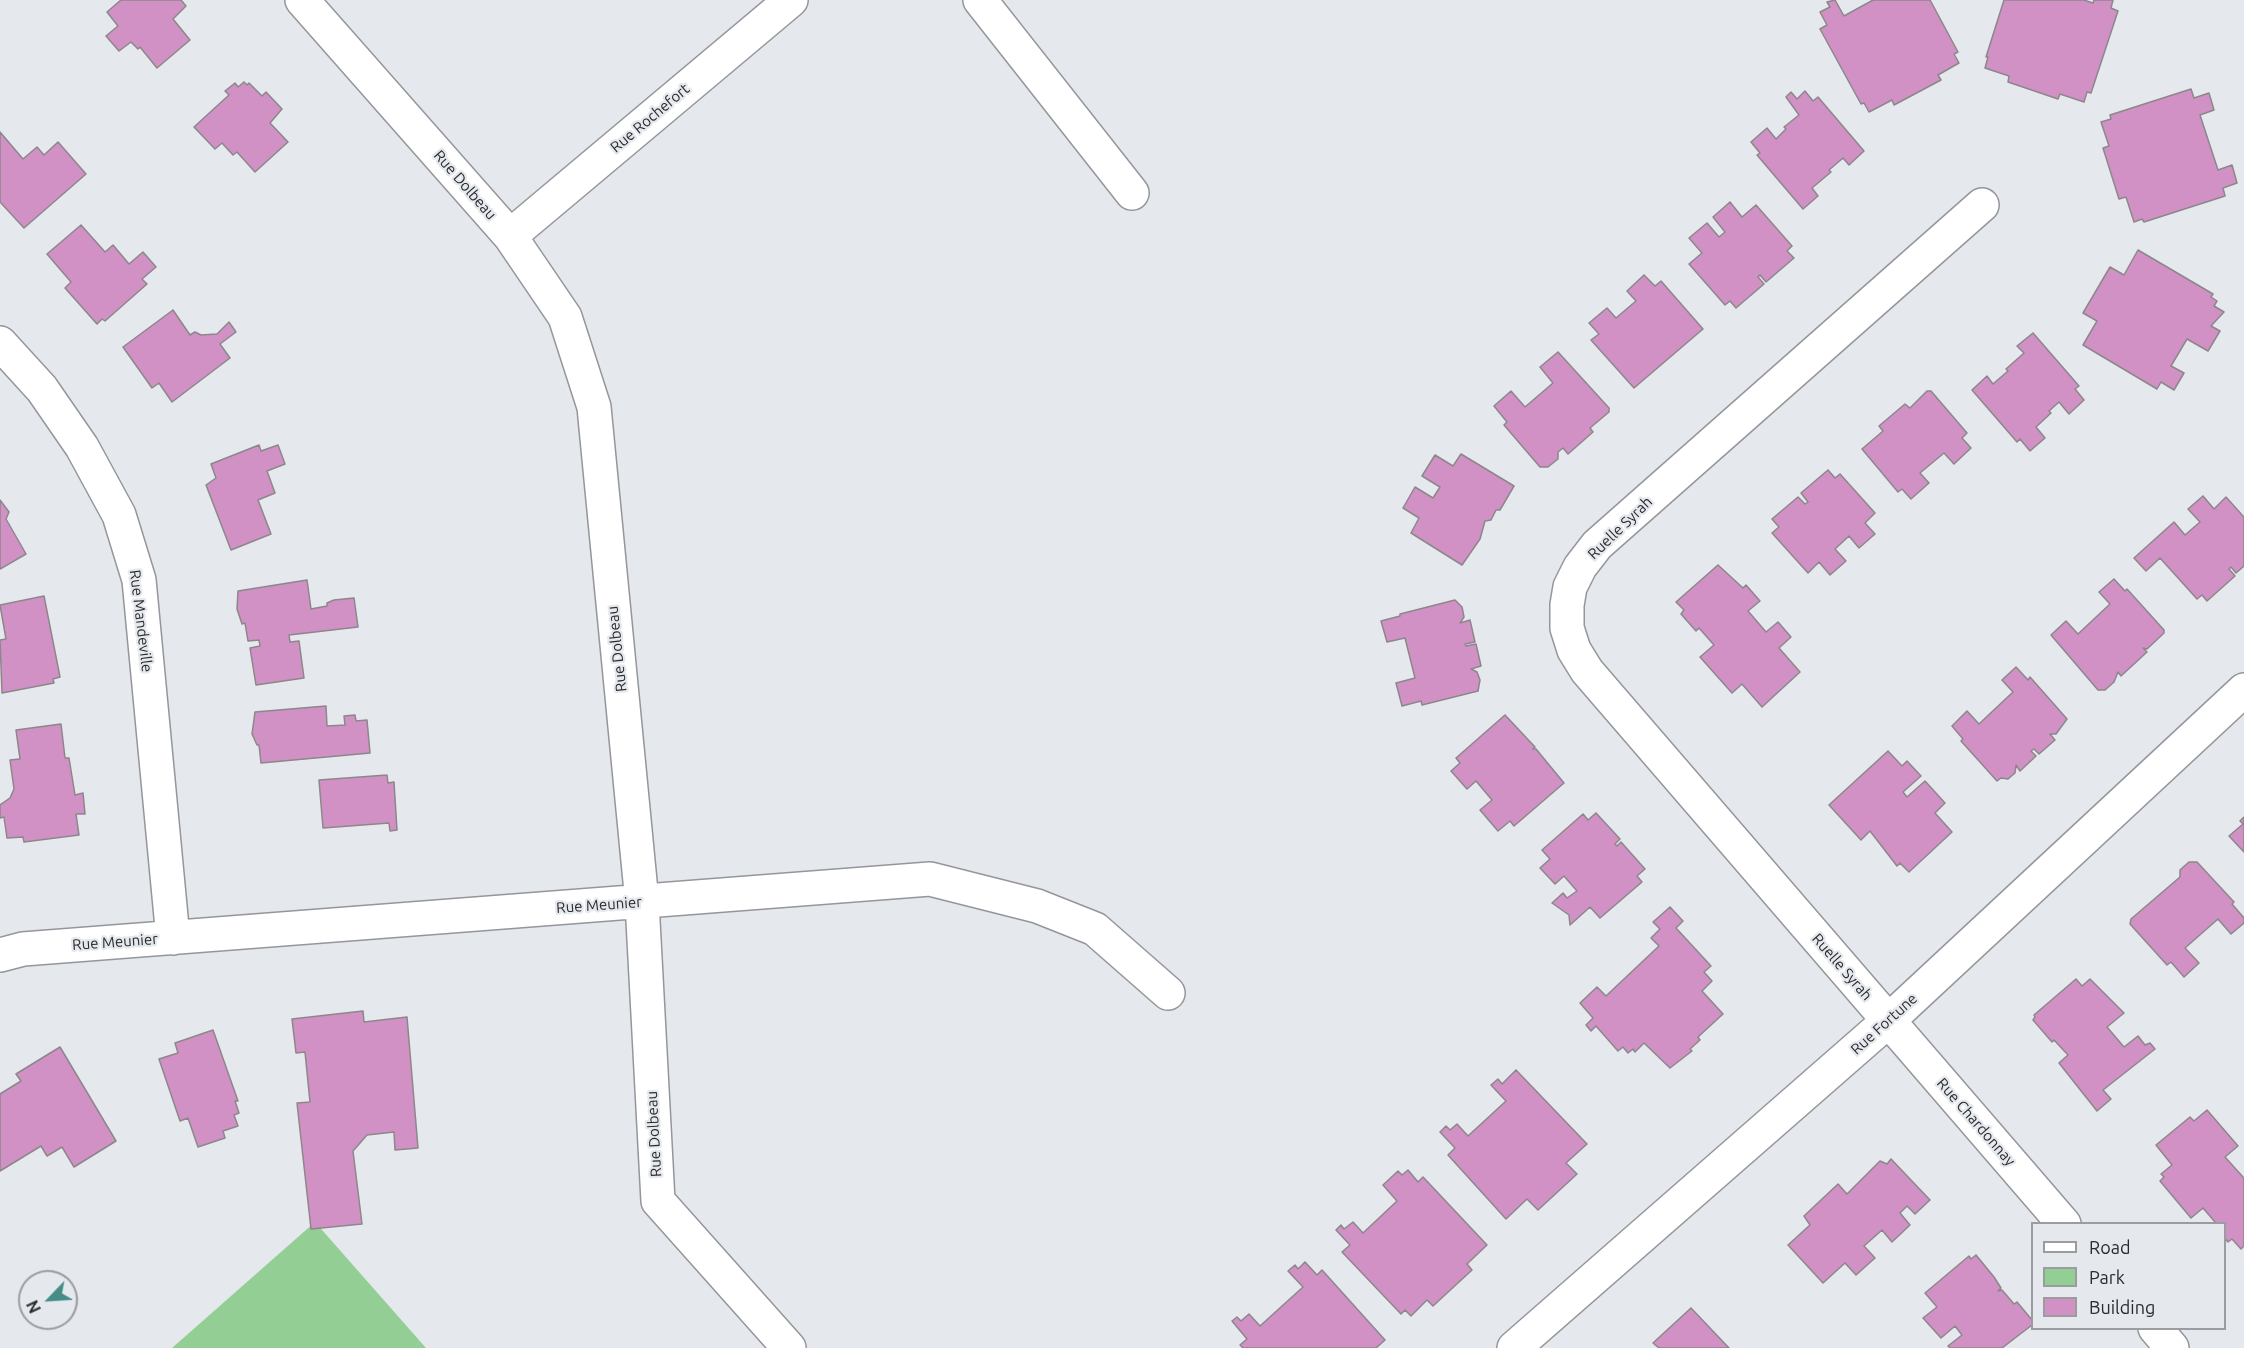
<!DOCTYPE html>
<html>
<head>
<meta charset="utf-8">
<style>
	body { margin:0 }
	#map { position:relative; width:2244px; height:1348px; overflow:hidden; background:#e5e8ed; font-family:Ubuntu,sans-serif }
	canvas { display:block }
	.legend { position:absolute; left:2031px; top:1222px; width:195px; height:108px; box-sizing:border-box; background:#e5e8ed; border:2px solid #9a9ca0; margin:0; padding:8px 10px; list-style:none; font-size:18px; color:#2a2b2d }
	.legend li { display:flex; align-items:center; gap:12px; height:30px }
	.legend b { width:30px; border:2px solid #9a9ca0 }
	.north { position:absolute; left:18px; top:1270px; width:60px; height:60px; box-sizing:border-box; background:#e5e8ed; border:2px solid #9a9ca0; border-radius:50%; rotate:245deg; font-size:16px; font-weight:700; line-height:24px; text-align:center; color:#2a2b2d }
	.north::after { content:''; display:block; margin:auto; width:21px; height:27px; background:#468d87; clip-path:polygon(50% 0,100% 100%,50% 72%,0 100%) }
</style>
</head>
<body>
<div id="map">
<canvas width="2244" height="1348"></canvas>
<ul class="legend">
<li><b style="height:8px;background:#fff"></b>Road</li>
<li><b style="height:16px;background:#93cf95"></b>Park</li>
<li><b style="height:16px;background:#d191c5"></b>Building</li>
</ul>
<div class="north">N</div>
</div>
<script>
const ctx = document.querySelector('canvas').getContext('2d');
ctx.lineJoin = 'round';
function fill(path, color) { ctx.fillStyle = color; ctx.fill(path, 'evenodd'); }
const shape = rows => new Path2D(rows.map(r => 'M' + r).join(''));
function strokePath(path, color, width, dash) { ctx.strokeStyle = color; ctx.lineWidth = width; ctx.lineCap = dash ? 'butt' : 'round'; ctx.setLineDash(dash || []); ctx.stroke(path); }
function label(font, color, halo, rows, align = 'center') {
  ctx.font = font + ' Ubuntu,sans-serif'; ctx.lineWidth = 4.5; ctx.setLineDash([]); ctx.textBaseline = 'middle'; ctx.strokeStyle = halo; ctx.fillStyle = color; for (const [text, x, y, turn = 0] of rows) {
    ctx.save(); ctx.translate(x, y); ctx.rotate((+turn || 0) * Math.PI / 180); ctx.textAlign = isNaN(turn) ? turn : align; if (halo) ctx.strokeText(text, 0, 0); ctx.fillText(text, 0, 0); ctx.restore();
  }
}
const green = shape([
	[315,1222,426,1348,172,1348]
]);
const building = shape([
	[121,0,181,0,186,6,173,19,190,40,157,68,140,47,138,49,131,42,119,51,106,36,118,26,107,12,121,0],
	[1835,0,1844,16,1873,0,1930,0,1958,52,1954,54,1959,63,1938,75,1941,80,1894,105,1892,100,1869,112,1864,103,1861,104,1820,29,1827,25,1820,12,1830,7,1827,2,1835,0],
	[2004,0,2084,0,2093,3,2094,0,2113,0,2111,8,2118,11,2091,93,2087,92,2084,102,2060,94,2058,99,2008,82,2009,76,1985,68,1988,57,1986,57,2004,0],
	[244,82,247,85,249,83,262,96,266,92,282,109,270,123,288,142,255,172,237,152,233,155,222,143,215,149,194,127,229,95,225,91,235,83,238,87,244,82],
	[2191,89,2194,98,2209,93,2214,110,2200,115,2218,170,2232,165,2237,183,2223,188,2225,196,2144,222,2142,219,2134,222,2126,197,2119,199,2103,148,2109,146,2101,122,2111,119,2110,115,2191,89],
	[1805,91,1813,101,1818,97,1864,151,1849,165,1843,158,1829,170,1831,172,1812,188,1818,196,1803,209,1757,155,1760,153,1751,142,1767,128,1776,139,1786,129,1784,127,1799,115,1786,97,1791,92,1797,99,1805,91],
	[0,132,23,159,37,147,44,155,58,142,86,174,24,228,0,202,0,132],
	[1730,202,1742,217,1756,205,1792,246,1787,251,1794,258,1766,282,1760,275,1758,277,1764,284,1736,308,1730,301,1725,305,1689,264,1702,253,1689,238,1707,223,1719,237,1725,232,1713,217,1730,202],
	[81,225,105,252,113,245,129,264,143,252,156,267,142,279,147,284,105,321,102,319,97,324,65,288,71,282,47,254,81,225],
	[2138,250,2213,294,2211,297,2217,301,2214,306,2224,312,2211,326,2220,331,2208,351,2187,339,2171,366,2184,373,2174,390,2161,382,2157,389,2083,345,2097,321,2083,313,2110,267,2124,275,2138,250],
	[1644,275,1655,286,1661,281,1703,329,1634,388,1591,340,1599,334,1589,323,1607,308,1616,318,1636,301,1627,291,1644,275],
	[173,310,190,335,195,332,201,335,217,334,229,322,236,332,220,344,230,358,172,402,159,383,152,388,123,347,173,310],
	[2033,333,2079,386,2075,389,2084,400,2069,414,2059,402,2049,411,2051,413,2036,427,2045,438,2030,451,2020,439,2017,442,1972,390,1987,376,1993,384,2008,371,2006,369,2024,353,2017,346,2033,333],
	[1558,352,1609,408,1609,412,1590,428,1593,432,1568,454,1563,448,1558,452,1558,459,1548,467,1540,467,1504,425,1507,422,1494,406,1511,391,1525,407,1553,383,1540,367,1558,352],
	[1927,391,1931,391,1967,433,1962,438,1971,448,1954,464,1944,453,1920,473,1929,483,1911,499,1902,489,1898,492,1862,449,1883,431,1879,426,1905,404,1910,408,1927,391],
	[259,445,261,451,278,445,285,464,267,471,275,493,258,500,271,534,231,550,206,485,216,478,211,464,259,445],
	[1461,454,1514,486,1500,510,1496,510,1491,520,1485,521,1480,539,1462,565,1411,533,1419,518,1403,508,1415,487,1433,498,1440,487,1422,476,1435,455,1453,466,1461,454],
	[1828,470,1835,478,1840,474,1875,513,1865,523,1875,534,1859,548,1849,536,1835,549,1846,561,1830,575,1819,562,1808,573,1772,533,1779,527,1772,519,1798,497,1805,504,1808,502,1801,493,1828,470],
	[2203,496,2214,509,2226,497,2244,517,2244,566,2236,573,2231,567,2229,569,2235,576,2207,601,2202,595,2197,599,2160,558,2146,571,2134,558,2174,522,2185,535,2200,522,2188,509,2203,496],
	[0,500,9,512,6,519,26,554,0,569,0,500],
	[1718,565,1743,588,1746,585,1760,601,1748,611,1766,632,1778,622,1791,637,1779,648,1800,672,1762,707,1742,684,1732,693,1700,657,1714,645,1699,628,1696,631,1681,614,1684,610,1676,602,1718,565],
	[2114,579,2125,591,2127,589,2164,630,2164,633,2147,649,2143,648,2147,652,2121,676,2118,672,2114,682,2105,690,2098,690,2051,635,2066,621,2078,634,2110,604,2099,592,2114,579],
	[307,580,311,609,327,606,327,603,334,600,354,598,358,627,289,635,290,642,299,641,304,678,256,685,250,648,260,646,259,640,248,641,245,623,242,624,237,609,238,591,307,580],
	[44,596,60,677,53,679,54,683,2,693,0,640,6,639,0,605,44,596],
	[1455,600,1462,607,1464,617,1460,623,1470,620,1475,642,1465,644,1466,646,1476,644,1481,666,1471,669,1477,672,1480,680,1478,691,1422,705,1421,701,1402,706,1396,683,1415,678,1405,638,1387,642,1381,621,1400,616,1400,614,1455,600],
	[2016,667,2028,680,2030,677,2067,719,2056,734,2050,734,2055,740,2039,754,2034,749,2031,751,2036,756,2020,771,2016,765,2015,773,2008,779,2001,778,1997,781,1961,741,1963,739,1952,726,1967,711,1979,724,2013,692,2002,680,2016,667],
	[326,706,327,726,345,725,344,716,355,715,356,721,367,720,370,753,261,763,259,745,257,745,252,734,255,712,326,706],
	[1505,715,1535,747,1533,749,1536,749,1564,783,1514,826,1510,821,1498,831,1480,810,1492,800,1476,781,1467,789,1451,771,1460,763,1456,758,1505,715],
	[61,724,65,758,69,758,75,795,83,793,85,814,76,814,79,835,24,842,23,837,7,838,4,817,0,818,0,805,10,798,14,789,10,760,20,759,16,730,61,724],
	[1888,751,1902,766,1907,761,1921,776,1903,792,1907,797,1925,781,1945,803,1935,813,1952,832,1909,872,1900,863,1897,866,1870,831,1861,840,1829,805,1888,751],
	[387,775,388,783,394,782,397,830,390,831,389,823,323,828,319,780,387,775],
	[1596,813,1620,839,1615,844,1617,846,1621,842,1645,869,1637,876,1642,882,1600,918,1590,907,1570,925,1569,915,1552,903,1563,893,1567,898,1577,891,1564,876,1555,884,1540,868,1550,859,1542,850,1583,814,1588,820,1596,813],
	[2244,817,2244,852,2229,836,2243,824,2240,821,2244,817],
	[2189,862,2197,862,2234,902,2232,904,2244,918,2244,923,2231,934,2218,919,2185,948,2199,963,2184,977,2171,962,2167,965,2130,924,2131,919,2180,877,2180,870,2189,862],
	[1670,907,1683,921,1676,928,1711,966,1704,972,1712,981,1702,991,1723,1014,1698,1037,1700,1040,1690,1049,1692,1051,1670,1068,1644,1043,1635,1052,1633,1049,1628,1053,1623,1047,1618,1051,1596,1026,1591,1031,1586,1025,1593,1018,1580,1003,1597,987,1606,996,1659,946,1651,938,1660,929,1653,922,1670,907],
	[2076,979,2082,986,2090,979,2124,1013,2107,1027,2124,1047,2138,1036,2145,1045,2150,1043,2155,1049,2103,1090,2111,1099,2097,1111,2059,1063,2068,1055,2054,1040,2052,1042,2033,1020,2035,1017,2034,1015,2076,979],
	[363,1011,364,1022,407,1017,418,1148,395,1150,394,1132,367,1135,353,1151,362,1224,311,1229,297,1103,310,1102,305,1052,296,1053,292,1019,363,1011],
	[213,1030,238,1101,235,1101,239,1113,234,1115,238,1126,223,1131,225,1138,198,1147,188,1118,180,1121,159,1059,178,1053,175,1043,213,1030],
	[60,1047,116,1141,74,1167,62,1147,47,1156,41,1146,0,1171,0,1094,21,1081,16,1074,60,1047],
	[1516,1070,1587,1144,1566,1163,1577,1174,1538,1210,1527,1199,1506,1219,1448,1155,1455,1148,1440,1132,1446,1126,1450,1130,1457,1124,1468,1136,1506,1101,1491,1085,1498,1079,1502,1084,1516,1070],
	[2207,1110,2238,1146,2225,1157,2244,1178,2244,1246,2241,1249,2232,1239,2228,1242,2224,1237,2224,1224,2213,1224,2215,1222,2203,1208,2191,1218,2160,1181,2164,1177,2161,1174,2172,1165,2156,1145,2190,1117,2194,1121,2207,1110],
	[1891,1159,1930,1200,1915,1214,1907,1206,1900,1213,1910,1225,1892,1242,1882,1230,1864,1246,1875,1258,1856,1275,1845,1263,1823,1283,1788,1245,1810,1225,1804,1216,1838,1184,1847,1194,1880,1161,1887,1164,1891,1159],
	[1408,1170,1418,1182,1423,1177,1487,1245,1467,1264,1472,1270,1433,1306,1427,1300,1411,1316,1405,1310,1401,1314,1342,1252,1350,1245,1336,1230,1341,1225,1344,1229,1353,1222,1363,1233,1397,1201,1383,1185,1398,1171,1402,1175,1408,1170],
	[1976,1255,1994,1277,2001,1288,1998,1291,2002,1290,2014,1304,2017,1302,2032,1320,2032,1325,2002,1348,1950,1348,1948,1346,1962,1335,1955,1326,1941,1338,1923,1318,1937,1307,1925,1293,1969,1256,1971,1259,1976,1255],
	[1305,1262,1317,1275,1322,1270,1385,1340,1376,1348,1243,1348,1240,1345,1247,1339,1232,1321,1237,1317,1241,1321,1249,1314,1260,1326,1303,1287,1288,1271,1295,1265,1298,1269,1305,1262],
	[1691,1308,1729,1348,1659,1348,1653,1343,1691,1308]
]);
const minor = shape([
	[302,0,510,236,565,317,594,407,642,902,658,1201,789,1348],
	[980,0,1132,193],
	[1982,205,1597,545,1580,567,1570,587,1567,605,1567,628,1574,650,1587,671,2064,1224],
	[510,236,791,0],
	[0,343,42,389,82,447,119,515,139,580,173,938],
	[0,955,23,949,930,879,1037,906,1095,929,1168,993],
	[2155,1328,2172,1348],
	[1514,1348,1888,1021,2244,690]
]);
const streetNames = [
	["Rue Rochefort",650,118,-40],
	["Rue Dolbeau",465,185,49],
	["Ruelle Syrah",1620,528,-44],
	["Rue Mandeville",141,621,83],
	["Rue Dolbeau",617,649,-96],
	["Rue Meunier",599,905,-4],
	["Rue Meunier",115,942,-4],
	["Ruelle Syrah",1842,967,49],
	["Rue Fortune",1884,1024,-42],
	["Rue Chardonnay",1976,1122,49],
	["Rue Dolbeau",654,1134,-93]
];
fill(green, '#93cf95');
fill(building, '#d191c5');
strokePath(building, '#8c878b', 1.5);
strokePath(minor, '#94969c', 36);
strokePath(minor, '#fff', 33);
label('15px', '#2a2b2d', '#e5e8ed', streetNames);
</script>
</body>
</html>
